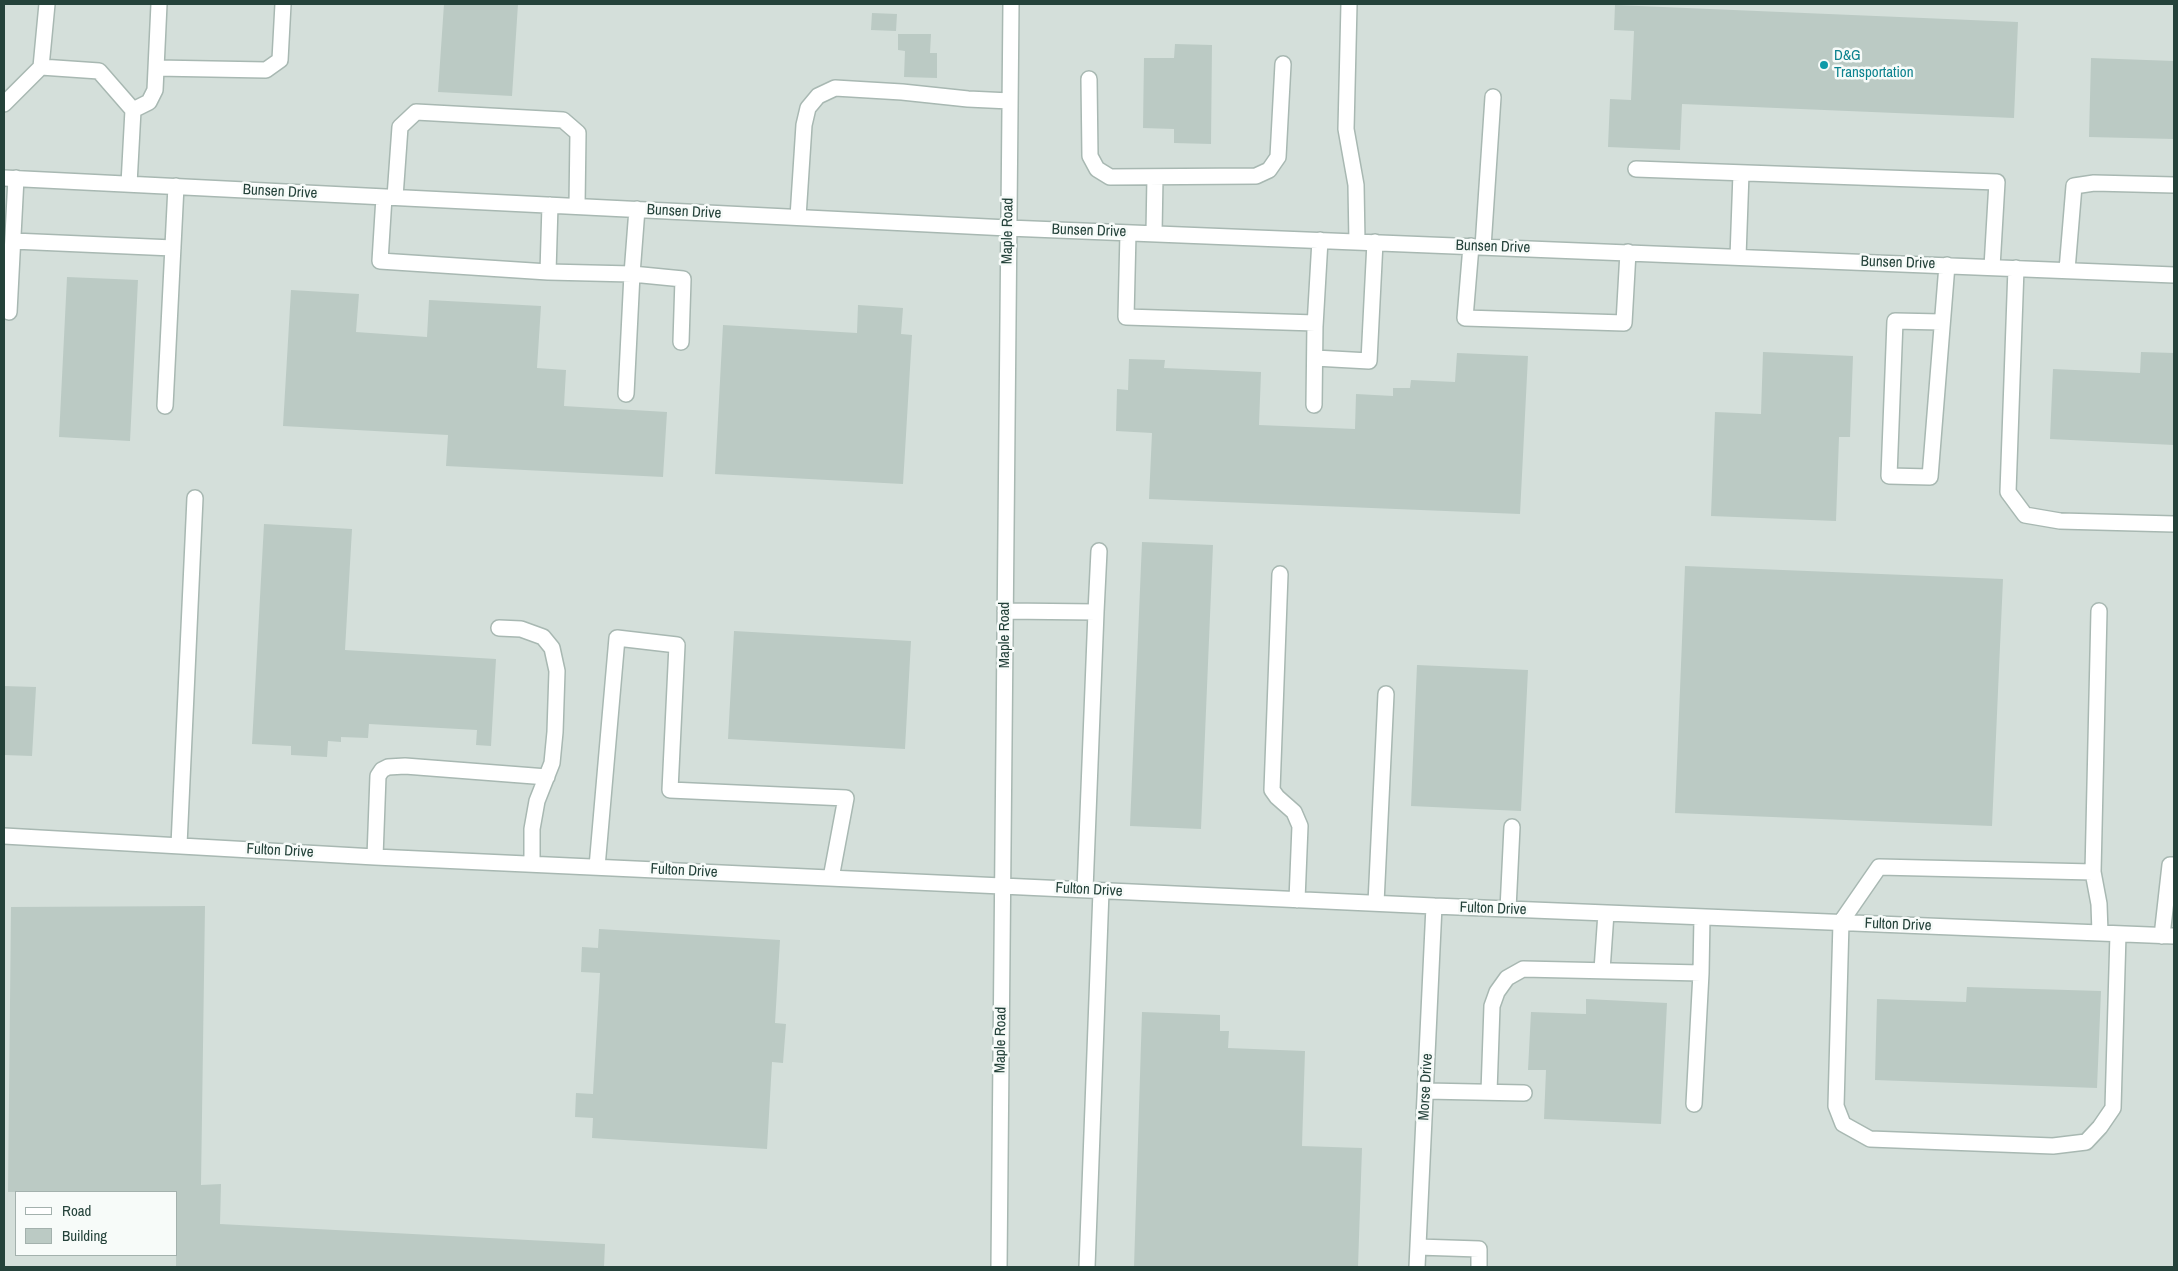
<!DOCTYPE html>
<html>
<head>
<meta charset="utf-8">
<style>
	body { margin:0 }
	#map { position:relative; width:2178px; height:1271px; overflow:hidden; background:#e6efeb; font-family:"Archivo Narrow",sans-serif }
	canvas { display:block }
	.frame { position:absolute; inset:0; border:5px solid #24423a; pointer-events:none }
	.legend { position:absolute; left:15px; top:1191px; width:162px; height:65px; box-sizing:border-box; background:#f7fbf9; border:1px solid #a3b1ad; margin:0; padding:6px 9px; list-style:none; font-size:15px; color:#24423a }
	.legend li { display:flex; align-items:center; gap:10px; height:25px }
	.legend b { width:25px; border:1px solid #a3b1ad }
</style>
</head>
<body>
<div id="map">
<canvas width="2178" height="1271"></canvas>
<div class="frame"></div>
<ul class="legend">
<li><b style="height:6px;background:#fff"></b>Road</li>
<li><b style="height:14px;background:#bbcac4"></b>Building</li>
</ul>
</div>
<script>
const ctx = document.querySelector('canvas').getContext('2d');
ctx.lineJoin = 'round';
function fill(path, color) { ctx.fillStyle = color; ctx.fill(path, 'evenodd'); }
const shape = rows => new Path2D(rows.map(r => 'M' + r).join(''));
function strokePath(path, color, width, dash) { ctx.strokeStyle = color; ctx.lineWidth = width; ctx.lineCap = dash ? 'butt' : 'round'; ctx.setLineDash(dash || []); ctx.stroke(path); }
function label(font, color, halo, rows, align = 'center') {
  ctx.font = font + ' "Archivo Narrow",sans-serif'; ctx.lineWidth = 5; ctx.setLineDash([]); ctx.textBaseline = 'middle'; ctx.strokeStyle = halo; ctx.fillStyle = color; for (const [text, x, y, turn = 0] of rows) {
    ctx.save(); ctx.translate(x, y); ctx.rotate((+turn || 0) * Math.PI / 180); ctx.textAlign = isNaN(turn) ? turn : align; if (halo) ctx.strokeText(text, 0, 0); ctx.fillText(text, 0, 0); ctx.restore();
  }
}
const built = shape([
	[4,4,2174,4,2174,1267,4,1267],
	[16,1192,176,1192,176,1255,16,1255]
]);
const building = shape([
	[444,4,518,4,512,96,438,92],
	[1615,5,2018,22,2014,118,1682,104,1680,150,1608,147,1610,99,1631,100,1634,31,1614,30],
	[872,13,897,14,896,31,871,30],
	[898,34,931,34,930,53,937,53,937,78,904,77,905,51,898,50],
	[1175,44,1212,45,1211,144,1174,143,1174,129,1143,128,1144,58,1174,58],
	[2091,58,2174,61,2174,139,2089,137],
	[67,277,138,280,130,441,59,437],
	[291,290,359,294,356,332,427,337,429,300,541,306,537,368,566,370,564,406,667,412,663,477,446,466,448,435,283,426],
	[858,305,903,308,901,334,912,335,903,484,715,474,723,325,857,333],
	[1763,352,1853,356,1850,437,1839,437,1836,521,1711,516,1715,412,1761,414],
	[2141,352,2174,353,2174,445,2050,439,2053,369,2140,373],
	[1457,353,1528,356,1520,514,1149,499,1152,433,1116,431,1117,389,1128,390,1129,359,1165,360,1164,368,1261,372,1259,425,1355,429,1356,394,1393,396,1393,388,1410,388,1411,380,1455,382],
	[264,524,352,529,345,650,496,659,491,746,476,745,477,730,369,724,368,738,341,737,341,742,328,741,327,757,291,755,291,746,252,744],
	[1142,542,1213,545,1201,829,1130,826],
	[1685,566,2003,579,1992,826,1675,813],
	[734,631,911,641,905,749,728,739],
	[1417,665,1528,670,1521,811,1411,806],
	[4,686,36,687,32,756,4,755],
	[205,906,201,1185,221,1184,220,1224,605,1244,604,1267,176,1267,176,1192,8,1192,11,907],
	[599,929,780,940,775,1023,786,1024,783,1063,772,1062,767,1149,592,1138,593,1118,575,1117,576,1093,593,1094,600,973,581,972,582,947,598,948],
	[1967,987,2101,991,2097,1088,1875,1080,1877,999,1966,1002],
	[1586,999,1667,1003,1661,1124,1544,1119,1546,1070,1528,1070,1531,1012,1586,1014],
	[1142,1012,1220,1015,1220,1031,1229,1031,1228,1048,1305,1051,1302,1146,1362,1148,1358,1267,1134,1267]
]);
const minor = shape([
	[1349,4,1346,129,1356,185,1357,242],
	[41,67,47,4],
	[156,68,266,70,280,60,283,4],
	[1089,79,1090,156,1097,169,1110,177,1256,176,1269,170,1278,157,1283,64],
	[4,104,41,67,99,71,133,110,129,184],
	[133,110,149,102,155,90,159,4],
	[1636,169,1997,182,1992,267],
	[4,178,1008,228,2174,275],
	[384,197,380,261,548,272,632,274,683,279,681,342],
	[395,197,400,127,416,112,563,120,578,133,577,206],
	[798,217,804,125,808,108,818,96,835,88,902,92,968,99,1010,101],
	[1128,233,1126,317,1315,323,1314,405],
	[1154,233,1155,177],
	[13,241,173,248],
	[1471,246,1465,318,1624,323,1628,252],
	[1483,247,1493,97],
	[1738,257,1741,173],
	[2016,268,2008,492,2025,515,2060,521,2174,524],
	[2067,270,2074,186,2094,183,2174,185],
	[548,272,550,205],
	[9,312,16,178],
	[1941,322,1895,321,1889,476,1930,477,1947,265],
	[1315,326,1320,240],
	[1315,358,1369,361,1375,242],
	[626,394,632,274,637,209],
	[165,406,176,186],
	[1280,574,1272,790,1277,797,1294,812,1300,826,1297,900],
	[1005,611,1096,612,1085,890],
	[1096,612,1099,551],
	[499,628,521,629,543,637,552,648,557,671,555,732,552,763,537,801,532,829,532,864],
	[4,836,375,857,1434,906,2174,936],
	[179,845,195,498],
	[375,857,378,776,382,770,388,767,405,766,547,777],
	[597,867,617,638,677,645,670,790,846,798,831,878],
	[2093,872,2099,611],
	[1376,903,1386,694],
	[1508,909,1512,827],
	[2100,933,2099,904,2093,872,1879,867,1841,922,1836,1106,1843,1124,1870,1139,2053,1146,2086,1142,2100,1127,2113,1108,2118,934],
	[2162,936,2170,865,2174,865],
	[1602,970,1606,913],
	[1701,973,1702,917],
	[1426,1091,1524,1093],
	[1489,1092,1492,1006,1497,992,1507,978,1523,969,1701,973,1694,1104],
	[1418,1247,1479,1249,1479,1267],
	[999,1267,1011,4],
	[1087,1267,1101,891],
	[1417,1267,1434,906]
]);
const markers = [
	[1824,65,5,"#0f9aa8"]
];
const cultureNames = [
	["D&G",1834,56],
	["Transportation",1834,73]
];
const streetNames = [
	["Bunsen Drive",280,192,3],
	["Bunsen Drive",684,212,3],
	["Maple Road",1008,231,-89],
	["Bunsen Drive",1089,231,2],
	["Bunsen Drive",1493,247,2],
	["Bunsen Drive",1898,263,2],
	["Maple Road",1005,635,-90],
	["Fulton Drive",280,851,3],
	["Fulton Drive",684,871,3],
	["Fulton Drive",1089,890,3],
	["Fulton Drive",1493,909,2],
	["Fulton Drive",1898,925,2],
	["Maple Road",1001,1040,-89],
	["Morse Drive",1426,1087,-87]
];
fill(built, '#d4dfda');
fill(building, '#bbcac4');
strokePath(minor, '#a8b8b2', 18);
strokePath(minor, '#fff', 15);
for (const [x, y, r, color] of markers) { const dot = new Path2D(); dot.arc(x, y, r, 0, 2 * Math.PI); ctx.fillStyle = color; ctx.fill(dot); strokePath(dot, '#f7fbf9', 2); }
label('15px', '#0d838f', '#f7fbf9', cultureNames, 'left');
label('15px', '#24423a', '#f7fbf9', streetNames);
</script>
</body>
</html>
